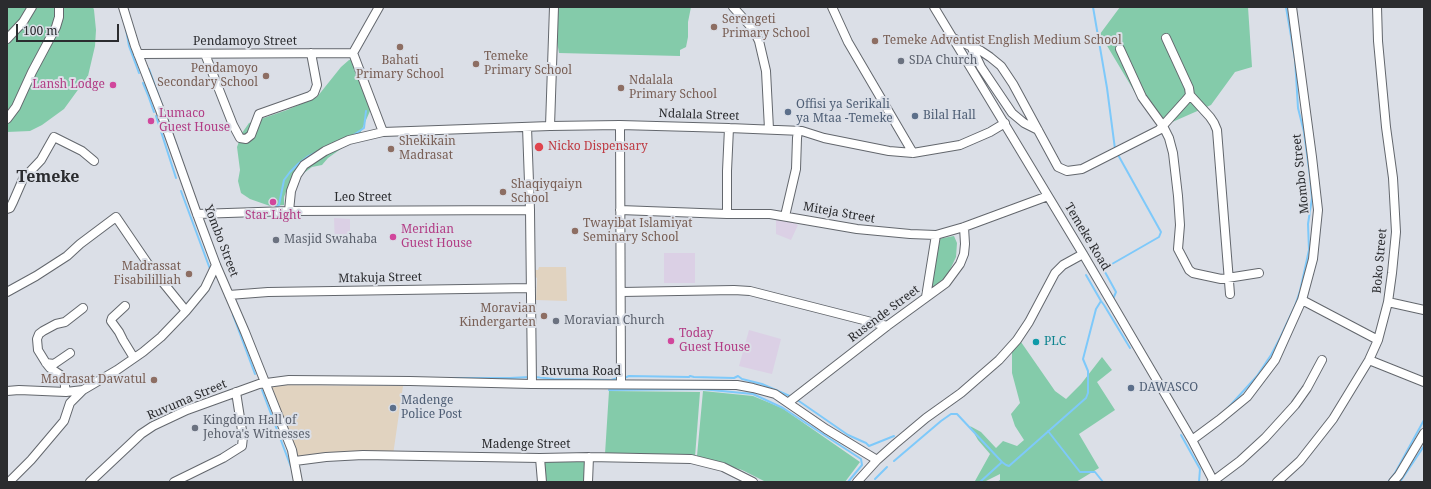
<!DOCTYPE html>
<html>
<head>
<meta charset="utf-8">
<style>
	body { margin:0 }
	#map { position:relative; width:1431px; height:489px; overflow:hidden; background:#dbdfe7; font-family:"Noto Serif",serif }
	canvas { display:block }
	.frame { position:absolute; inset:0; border:8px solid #2b2c2f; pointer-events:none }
	.scale { position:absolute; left:16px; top:24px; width:103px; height:18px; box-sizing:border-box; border:2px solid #2b2c2f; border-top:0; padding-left:5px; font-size:12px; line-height:14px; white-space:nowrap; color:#2b2c2f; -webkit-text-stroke:3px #dbdfe7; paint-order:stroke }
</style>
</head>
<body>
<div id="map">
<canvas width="1431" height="489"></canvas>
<div class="frame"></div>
<div class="scale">100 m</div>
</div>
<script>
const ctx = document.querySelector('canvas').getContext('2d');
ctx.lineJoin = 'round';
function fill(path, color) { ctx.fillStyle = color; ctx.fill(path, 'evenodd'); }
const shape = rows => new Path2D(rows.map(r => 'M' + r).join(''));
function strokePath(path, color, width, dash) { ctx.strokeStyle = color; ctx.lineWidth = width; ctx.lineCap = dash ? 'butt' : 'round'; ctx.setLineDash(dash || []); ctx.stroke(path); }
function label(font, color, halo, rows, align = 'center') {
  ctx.font = font + ' "Noto Serif",serif'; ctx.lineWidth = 4; ctx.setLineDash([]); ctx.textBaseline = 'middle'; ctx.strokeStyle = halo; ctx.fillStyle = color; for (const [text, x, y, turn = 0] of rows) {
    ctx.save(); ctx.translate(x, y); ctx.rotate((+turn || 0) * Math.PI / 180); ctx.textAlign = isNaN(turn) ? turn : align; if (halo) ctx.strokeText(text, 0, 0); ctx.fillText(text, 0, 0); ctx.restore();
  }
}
const commercial = shape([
	[539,267,566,267,567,301,536,300,537,278,535,277,535,270,538,270],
	[269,385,403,386,393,455,293,459]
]);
const industrial = shape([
	[334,218,350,219,350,244,335,244],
	[776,219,790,221,798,225,791,240,776,234],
	[664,253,695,253,695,283,664,283],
	[749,330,781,339,772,374,739,366]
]);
const green = shape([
	[7,7,93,7,94,10,96,30,95,46,88,76,64,109,42,125,30,131,7,132],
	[559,7,691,7,688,22,688,37,686,47,680,50,680,56,559,53,556,36,556,22],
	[1120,7,1248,7,1252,67,1235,72,1211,105,1161,127,1143,106,1100,34],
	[358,57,369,97,370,111,359,136,328,158,322,165,312,167,289,184,284,197,284,205,270,206,250,199,241,193,238,181,240,170,237,147,242,133,249,123,287,110,317,97,341,67,349,60],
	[954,236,957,243,956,257,948,274,936,288,931,287,938,239],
	[1021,342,1055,391,1066,399,1081,384,1102,357,1112,370,1097,382,1115,410,1079,434,1099,468,1076,482,997,482,1000,480,1000,474,984,482,975,481,990,454,978,440,970,426,981,432,996,448,1003,441,1017,446,1024,440,1015,426,1011,414,1020,403,1012,373,1012,351],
	[609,391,700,392,695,457,605,454],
	[703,391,753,396,782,408,860,462,845,482,766,482,742,470,697,456],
	[589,456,592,482,539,482,538,457]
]);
const stream = shape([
	[1093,7,1107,88,1115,149],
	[126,29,129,46,139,73],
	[149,69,181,158],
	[143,83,148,95,154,112],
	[156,116,176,178],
	[352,136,364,128,366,111],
	[181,191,210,269],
	[275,208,279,205,284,180,290,172,298,164,307,157,317,152],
	[1086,275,1101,301],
	[1113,299,1116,292,1105,272,1105,268,1159,237,1161,232,1117,153],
	[1104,305,1130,348],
	[233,315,255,374],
	[535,377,554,379,611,380,618,378],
	[449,378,510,378,530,377],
	[624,378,629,376,689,377,690,376,694,377,734,378,738,376,742,379,762,384,792,397],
	[262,390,291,467],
	[609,390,701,389,753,394,783,408,861,459,862,465,848,482],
	[796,399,848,435,866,443,869,446,894,436],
	[1227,409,1257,376,1271,355,1280,338,1295,306,1300,291,1309,250,1308,224,1312,198,1310,176,1304,132,1298,108,1295,59,1286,7],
	[1048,431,1080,472,1095,472,1103,482],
	[1181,435,1200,469,1199,482],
	[894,461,941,421,951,414,957,414,1002,462,1006,465,1009,466,1086,398,1088,393,1088,371,1083,359,1096,309,1101,301,1104,305],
	[875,479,887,467],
	[980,482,1002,462],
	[1388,482,1395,473,1424,420],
	[1400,482,1424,446]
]);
const minor = shape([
	[123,7,135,46,160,110,197,214,216,265,245,332,292,450,298,482],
	[733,7,753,29,759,41,766,71,769,129],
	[832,7,848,42,913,153],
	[934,7,1083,254,1192,440,1214,482],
	[953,38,981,51,990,57,1001,66,1013,84,1058,167,1067,171,1082,169,1159,130,1186,100,1190,95,1189,88,1166,38],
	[7,39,23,22,32,7],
	[971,46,981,67,1012,113,1024,123,1038,130],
	[1120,49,1142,97,1163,126,1169,138,1173,153,1178,196,1180,225,1178,249,1189,270,1193,273,1221,279,1259,273],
	[353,53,383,132],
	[138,54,353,53,379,7],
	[205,54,233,125,240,138,246,139,251,135,259,114,310,96,314,93,317,85,311,53],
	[1190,95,1210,117,1214,123,1217,130,1230,294],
	[7,119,16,107,32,72,56,27,59,17,59,7],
	[620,125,621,384],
	[550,126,554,7],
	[527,127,530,210,532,384],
	[7,209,10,208,13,202,23,179,41,160,54,137,82,151,94,161],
	[620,210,727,214,770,214,857,229,910,234,936,235,964,227,1048,196],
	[289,211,291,191,297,175,304,165,325,151,349,140,383,132,550,126,620,125,729,128,802,131,824,138,889,151,913,153,960,145,990,132,1005,123],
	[197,214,289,211,530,210],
	[727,214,727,171,729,128],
	[785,216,796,169,797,138,798,131],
	[7,292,36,276,67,256,80,244,116,217,148,264,186,311],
	[622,292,734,290,750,291,887,326],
	[229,295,268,292,531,288],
	[926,297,936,235],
	[1302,300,1378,340],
	[1388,302,1424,310],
	[125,306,112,318,111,321,119,332,123,340,134,358],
	[1369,360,1424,382],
	[46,363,54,364,70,353],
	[7,391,19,390,66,392,83,390,117,370,143,352,161,337,186,311,205,288,216,265],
	[66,392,64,380,62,376,50,368,46,363,38,350,37,339,39,334,43,331,56,324,65,322,83,308],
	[789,402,887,326,946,283,960,264,964,254,965,244,964,227],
	[1192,440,1219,420,1247,397,1275,360,1302,300,1313,259,1318,210,1312,157,1292,7],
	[540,458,542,482],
	[295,461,326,457,363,455,540,458,589,457,691,459,723,467,753,482],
	[9,482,31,460,64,421,70,403,83,390],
	[90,482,141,434,153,426,187,410,259,384,289,380,410,381,532,384,737,385,753,388,775,394,826,429,877,460],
	[174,482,223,458,242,446,243,437,236,392],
	[588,482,589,457],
	[857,482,877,460,895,444,926,418,961,393,999,360,1017,340,1029,322,1055,273,1063,265,1083,254],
	[1212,482,1240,461,1265,438,1295,405,1307,388,1322,360],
	[1277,482,1300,461,1333,419,1369,360,1378,340,1388,302,1392,273,1396,232,1393,178,1386,127,1378,41,1377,7],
	[1393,482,1399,475,1424,433]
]);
const markers = [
	[714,27,4,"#8d6e63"],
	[875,41,4,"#8d6e63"],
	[400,47,4,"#8d6e63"],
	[901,61,4,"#6b7280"],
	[476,64,4,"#8d6e63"],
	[266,76,4,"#8d6e63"],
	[113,85,4,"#d1479c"],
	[621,88,4,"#8d6e63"],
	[788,112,4,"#5c6f8a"],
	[915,116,4,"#5c6f8a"],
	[151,121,4,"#d1479c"],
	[539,147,5,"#e0444e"],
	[391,149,4,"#8d6e63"],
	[503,192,4,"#8d6e63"],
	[273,202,4,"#d1479c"],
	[575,231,4,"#8d6e63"],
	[393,237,4,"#d1479c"],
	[276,240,4,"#6b7280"],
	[189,274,4,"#8d6e63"],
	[544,316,4,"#8d6e63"],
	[556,321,4,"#6b7280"],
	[671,341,4,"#d1479c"],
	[1036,342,4,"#0f9aa8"],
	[154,380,4,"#8d6e63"],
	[1131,388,4,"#5c6f8a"],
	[393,408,4,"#5c6f8a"],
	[195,428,4,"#6b7280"]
];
const educationNames = [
	["Serengeti",722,20],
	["Primary School",722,34],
	["Temeke Adventist English Medium School",883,41],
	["Temeke",484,57],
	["Primary School",484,71],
	["Bahati",400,61,"center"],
	["Primary School",400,75,"center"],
	["Pendamoyo",258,69,"right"],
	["Secondary School",258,83,"right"],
	["Ndalala",629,81],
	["Primary School",629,95],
	["Shekikain",399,142],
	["Madrasat",399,156],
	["Shaqiyqaiyn",511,185],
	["School",511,199],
	["Twayibat Islamiyat",583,224],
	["Seminary School",583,238],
	["Madrassat",181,267,"right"],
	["Fisabililliah",181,281,"right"],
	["Moravian",536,309,"right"],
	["Kindergarten",536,323,"right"],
	["Madrasat Dawatul",146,380,"right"]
];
const streetNames = [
	["Pendamoyo Street",245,42],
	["Ndalala Street",699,115,2],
	["Mombo Street",1301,174,-96],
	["Leo Street",363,198],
	["Miteja Street",839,213,10],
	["Temeke Road",1087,237,59],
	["Yombo Street",221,241,69],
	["Boko Street",1380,261,-85],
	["Mtakuja Street",380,278,-1],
	["Rusende Street",884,314,-37],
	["Ruvuma Road",581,372],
	["Ruvuma Street",187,400,-23],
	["Madenge Street",526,445]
];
const worshipNames = [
	["SDA Church",909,61],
	["Masjid Swahaba",284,240],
	["Moravian Church",564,321],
	["Kingdom Hall of",203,421],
	["Jehova's Witnesses",203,435]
];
const hotelNames = [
	["Lansh Lodge",105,85,"right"],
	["Lumaco",159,114],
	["Guest House",159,128],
	["Star Light",273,216,"center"],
	["Meridian",401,230],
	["Guest House",401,244],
	["Today",679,334],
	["Guest House",679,348]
];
const serviceNames = [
	["Offisi ya Serikali",796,105],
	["ya Mtaa -Temeke",796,119],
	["Bilal Hall",923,116],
	["DAWASCO",1139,388],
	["Madenge",401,401],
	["Police Post",401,415]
];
const healthNames = [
	["Nicko Dispensary",548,147]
];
const cultureNames = [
	["PLC",1044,342]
];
const districtNames = [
	["Temeke",48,177]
];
fill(commercial, '#e1d3c0');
fill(industrial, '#dbd0e5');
fill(green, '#84cbaa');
strokePath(stream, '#7ec9fa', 2);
strokePath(minor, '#63676d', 10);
strokePath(minor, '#fff', 8);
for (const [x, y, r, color] of markers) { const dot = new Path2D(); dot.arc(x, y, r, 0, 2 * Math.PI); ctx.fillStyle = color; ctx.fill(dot); strokePath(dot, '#dbdfe7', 1.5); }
label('12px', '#785e54', '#dbdfe7', educationNames, 'left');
label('12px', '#2b2c2f', '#dbdfe7', streetNames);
label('12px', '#5b616d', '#dbdfe7', worshipNames, 'left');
label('12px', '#b23c85', '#dbdfe7', hotelNames, 'left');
label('12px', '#4e5e75', '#dbdfe7', serviceNames, 'left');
label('12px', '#be3a42', '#dbdfe7', healthNames, 'left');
label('12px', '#0d838f', '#dbdfe7', cultureNames, 'left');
label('bold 16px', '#2b2c2f', '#dbdfe7', districtNames);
</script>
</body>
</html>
